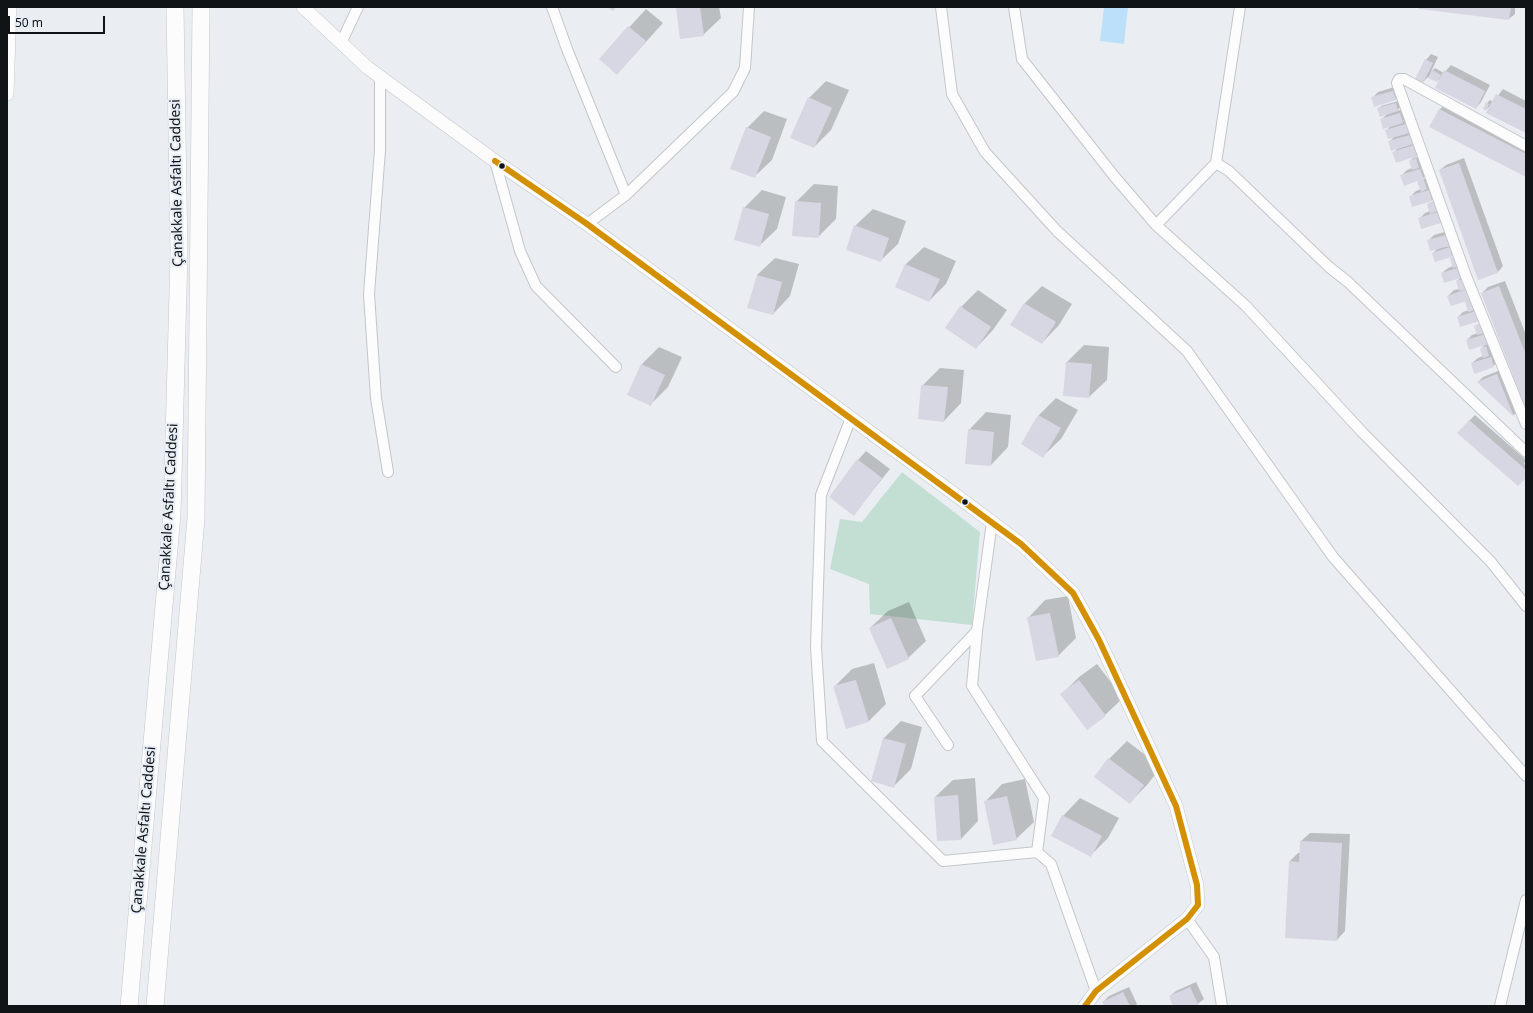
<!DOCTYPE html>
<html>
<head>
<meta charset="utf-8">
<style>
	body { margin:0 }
	#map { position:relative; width:1533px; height:1013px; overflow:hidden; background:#eaeef2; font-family:"Noto Sans",sans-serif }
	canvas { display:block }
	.frame { position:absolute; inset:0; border:8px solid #111416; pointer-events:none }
	.scale { position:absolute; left:8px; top:16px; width:97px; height:18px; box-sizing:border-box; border:2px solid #111416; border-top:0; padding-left:5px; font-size:12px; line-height:14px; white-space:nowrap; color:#111416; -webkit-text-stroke:3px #e7eef6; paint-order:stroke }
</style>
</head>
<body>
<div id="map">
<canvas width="1533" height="1013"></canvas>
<div class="frame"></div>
<div class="scale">50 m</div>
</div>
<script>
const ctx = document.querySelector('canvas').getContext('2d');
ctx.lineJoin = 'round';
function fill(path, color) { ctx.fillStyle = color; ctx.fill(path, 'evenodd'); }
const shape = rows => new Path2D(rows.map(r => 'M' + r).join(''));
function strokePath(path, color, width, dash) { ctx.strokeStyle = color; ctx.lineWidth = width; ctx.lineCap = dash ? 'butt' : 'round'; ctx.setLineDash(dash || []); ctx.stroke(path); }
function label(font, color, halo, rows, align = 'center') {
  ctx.font = font + ' "Noto Sans",sans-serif'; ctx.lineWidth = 4; ctx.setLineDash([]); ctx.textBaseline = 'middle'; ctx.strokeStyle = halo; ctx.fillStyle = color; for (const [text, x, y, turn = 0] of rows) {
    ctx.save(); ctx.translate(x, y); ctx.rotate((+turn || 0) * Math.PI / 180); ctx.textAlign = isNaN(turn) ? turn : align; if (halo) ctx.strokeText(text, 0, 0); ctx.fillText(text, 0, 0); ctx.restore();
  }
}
const green = shape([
	[902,472,980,532,972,625,870,614,869,584,830,569,840,519,862,522]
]);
const water = shape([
	[1104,7,1128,7,1124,44,1100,41]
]);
const shadow = shape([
	[677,7,719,7,721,18,703,35],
	[1420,7,1515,7,1515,14,1509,19],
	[646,9,663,23,617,74,600,59],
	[1431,54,1438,57,1431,72,1435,68,1444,73,1451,65,1490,85,1481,102,1476,108,1442,77,1437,81,1428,77,1423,82,1426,60],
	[826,81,849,90,831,130,814,147,809,98],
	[1398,86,1401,94,1395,100,1372,98,1378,92],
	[1503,89,1526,101,1526,132,1492,104,1486,110,1487,103,1490,100,1493,102],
	[1398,101,1400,107,1397,111,1406,108,1408,116,1403,121,1411,119,1414,127,1408,132,1416,130,1418,138,1413,142,1419,140,1422,150,1414,158,1418,157,1421,165,1426,164,1429,173,1422,179,1427,178,1430,187,1435,185,1437,194,1432,200,1413,206,1410,197,1416,191,1421,189,1419,182,1422,179,1404,184,1401,176,1407,170,1412,168,1410,161,1415,156,1396,161,1394,152,1398,148,1392,149,1389,142,1395,136,1389,138,1387,130,1391,125,1384,127,1381,120,1388,113,1380,115,1378,109,1381,106],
	[1446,104,1526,145,1526,176,1431,127,1440,109],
	[764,111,787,119,772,160,754,177,747,128],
	[1464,158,1503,266,1498,272,1440,170,1446,165],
	[814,184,838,186,836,219,818,237,796,202],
	[762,190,786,197,777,229,759,246,744,208],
	[1436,200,1446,216,1441,222,1422,228,1419,219,1425,213,1430,211,1428,204],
	[873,209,906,221,898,244,880,261,855,226],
	[1451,230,1454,239,1446,247,1452,245,1454,253,1452,256,1435,261,1433,253,1438,248,1428,241,1434,235],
	[924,247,956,261,946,284,929,301,896,287,906,264],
	[1454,256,1462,263,1467,262,1470,271,1462,278,1476,293,1469,300,1475,298,1485,315,1458,317,1463,312,1469,310,1466,302,1470,299,1451,305,1448,296,1454,290,1459,289,1457,281,1461,277,1442,273,1448,268,1453,266,1451,259],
	[775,258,799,264,790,296,773,314,757,275],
	[1505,281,1526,335,1526,407,1482,293,1488,287],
	[1042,286,1072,304,1059,325,1042,343,1012,324,1025,303],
	[978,290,1007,310,993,330,976,348,961,307],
	[1484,321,1492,353,1496,352,1499,361,1493,366,1472,363,1478,358,1483,356,1481,349,1485,344,1467,340,1472,335,1478,333,1476,326],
	[1084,345,1109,347,1107,380,1089,397,1064,395,1067,362],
	[659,347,682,357,668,387,650,405,642,364],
	[940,368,964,370,961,403,944,421,922,386],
	[1503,369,1519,410,1514,415,1478,382,1483,377],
	[1056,398,1078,410,1061,439,1043,456,1022,444,1039,415],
	[986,412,1011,415,1008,447,991,465,969,430],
	[1475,415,1526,460,1524,464,1526,465,1526,477,1469,421],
	[866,451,890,469,854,514,858,460],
	[1068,596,1076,638,1058,656,1028,618,1045,600],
	[909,602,926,641,908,658,870,628,888,611],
	[874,663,886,704,868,722,834,687,852,669],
	[1097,664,1123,698,1105,715,1061,695,1079,677],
	[901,721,922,727,911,769,894,786,883,739],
	[1127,741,1161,767,1147,785,1130,802,1095,777,1109,759],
	[975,778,978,821,961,839,935,797,953,780],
	[1025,779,1034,822,1016,839,985,802,1002,784],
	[1080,798,1119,818,1108,838,1091,855,1063,816],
	[1310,833,1350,834,1345,931,1337,940,1290,861,1298,853,1300,853,1301,841],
	[1196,982,1204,999,1195,1006,1174,1006,1170,996,1176,991],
	[1129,987,1137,1004,1135,1006,1105,1006,1103,1002,1109,996]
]);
const building = shape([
	[607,7,616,7,613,11],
	[676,7,700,7,704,36,680,39],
	[1419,7,1511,7,1509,20,1419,9],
	[628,26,646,41,617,75,599,59],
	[1425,59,1433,63,1423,83,1415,79],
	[1432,70,1441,75,1437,82,1428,78],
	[1444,70,1485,91,1476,109,1435,88],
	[1393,91,1396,100,1374,107,1371,97],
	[1496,94,1526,109,1526,133,1486,113],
	[808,97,832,108,814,148,790,138],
	[1486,102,1489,104,1486,111,1483,109],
	[1396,103,1398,111,1380,117,1377,108],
	[1439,109,1526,154,1526,177,1429,127],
	[1400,113,1403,123,1383,129,1380,119],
	[1406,124,1409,133,1388,139,1385,130],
	[746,127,771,137,755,178,730,169],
	[1410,135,1413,144,1391,151,1388,141],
	[1414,145,1417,156,1396,163,1392,152],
	[1416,158,1419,168,1412,170,1409,161],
	[1459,163,1498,273,1478,280,1439,170],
	[1420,169,1427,189,1421,192,1417,181,1404,186,1400,175],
	[1429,190,1432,201,1412,207,1409,196],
	[795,201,821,203,819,238,792,236],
	[1434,202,1437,211,1430,214,1427,204],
	[743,207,769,214,760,247,734,240],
	[1438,212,1441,223,1421,229,1418,218],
	[854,225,889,238,881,262,846,250],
	[1446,235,1449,246,1430,251,1427,240],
	[1450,247,1452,257,1435,262,1432,253],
	[1457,256,1460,266,1453,268,1450,258],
	[905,264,940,279,929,302,895,287],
	[1461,267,1464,277,1444,283,1441,273],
	[757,275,782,282,773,315,747,308],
	[1463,279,1466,289,1459,291,1456,281],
	[1499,286,1526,355,1526,409,1481,293],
	[1467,289,1470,300,1451,306,1447,296],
	[1472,300,1475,310,1468,312,1465,302],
	[1024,303,1056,322,1042,344,1010,325],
	[960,306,991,327,976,349,945,328],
	[1476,311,1480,321,1460,327,1457,317],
	[1481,323,1484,333,1477,335,1474,326],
	[1486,334,1489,344,1469,350,1466,340],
	[1486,346,1489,356,1483,358,1480,349],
	[1491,357,1494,367,1474,374,1471,363],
	[1066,362,1092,364,1089,398,1063,396],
	[641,364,665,375,651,406,627,395],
	[1497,374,1514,417,1477,382],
	[921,385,948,387,944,422,918,419],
	[1038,415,1061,428,1043,458,1021,444],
	[1469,420,1526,470,1526,478,1518,486,1457,433],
	[968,429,994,432,991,466,965,464],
	[857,459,882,478,854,516,829,497],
	[1050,613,1059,657,1036,661,1027,617],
	[891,618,909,659,887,669,869,628],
	[856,680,869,722,846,729,833,686],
	[1079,680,1106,716,1087,730,1060,694],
	[883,738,906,744,894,788,871,781],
	[1108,758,1144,785,1130,804,1094,777],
	[958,795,961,840,937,841,934,797],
	[1007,796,1017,840,993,845,984,801],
	[1062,815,1102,836,1091,857,1051,836],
	[1300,841,1342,843,1337,941,1285,938,1289,861,1299,862],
	[1190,987,1199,1006,1173,1006,1169,996],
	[1123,992,1130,1006,1104,1006,1102,1002]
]);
const minor = shape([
	[552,7,567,49,626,195],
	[941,7,952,94,985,152,1057,231,1187,351,1333,557,1526,776],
	[1014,7,1022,59,1114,176,1156,225,1246,306,1362,432,1491,562,1526,606],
	[341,43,358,7],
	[380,77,380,150,369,294,376,398,388,472],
	[1526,146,1404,79,1399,79,1397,83,1466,276,1526,424],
	[495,161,520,251,536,286,616,367],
	[1216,163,1229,171,1329,267,1348,282,1526,452],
	[587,224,626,195,733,92,745,68,749,7],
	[1156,225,1216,163,1240,7],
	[851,418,821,495,816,647,822,741,943,861,1037,852,1051,864,1096,991],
	[992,522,977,631,972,686,1044,798,1037,852],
	[948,745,915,696,977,631],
	[1187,919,1214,957,1222,1006],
	[1500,1006,1526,900]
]);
const tertiary = shape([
	[303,7,368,68,495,161,587,224,957,496,1021,544,1073,593,1099,640,1176,806,1197,885,1198,905,1187,919,1096,991,1085,1006],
	[7,94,10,7]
]);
const trunk = shape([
	[129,1006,172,514,179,254,175,7],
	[155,1006,196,518,201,7]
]);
const bus1 = shape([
	[495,161,587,224,1021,544,1073,593,1099,640,1176,806,1197,885,1198,905,1187,919,1096,991,1085,1006]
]);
const markers = [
	[502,166,3.5,"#111416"],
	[965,502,3.5,"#111416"]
];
const streetNames = [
	["Çanakkale Asfaltı Caddesi",177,183,-91],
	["Çanakkale Asfaltı Caddesi",169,507,-87],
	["Çanakkale Asfaltı Caddesi",144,830,-85]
];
fill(green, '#c3dfd4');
fill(water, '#bce0f9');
fill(shadow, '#0003');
fill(building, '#d6d7e2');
strokePath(minor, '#c3c6c9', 12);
strokePath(tertiary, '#c3c6c9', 14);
strokePath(trunk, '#c3c6c9', 18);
strokePath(minor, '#fcfcfd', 10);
strokePath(tertiary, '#fcfcfd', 13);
strokePath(trunk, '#fcfcfd', 17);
strokePath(bus1, '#d49003', 6);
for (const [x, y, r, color] of markers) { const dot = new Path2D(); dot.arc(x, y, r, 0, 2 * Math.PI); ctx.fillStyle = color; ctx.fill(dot); strokePath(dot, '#e7eef6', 1.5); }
label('14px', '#111416', '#e7eef6', streetNames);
</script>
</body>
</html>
